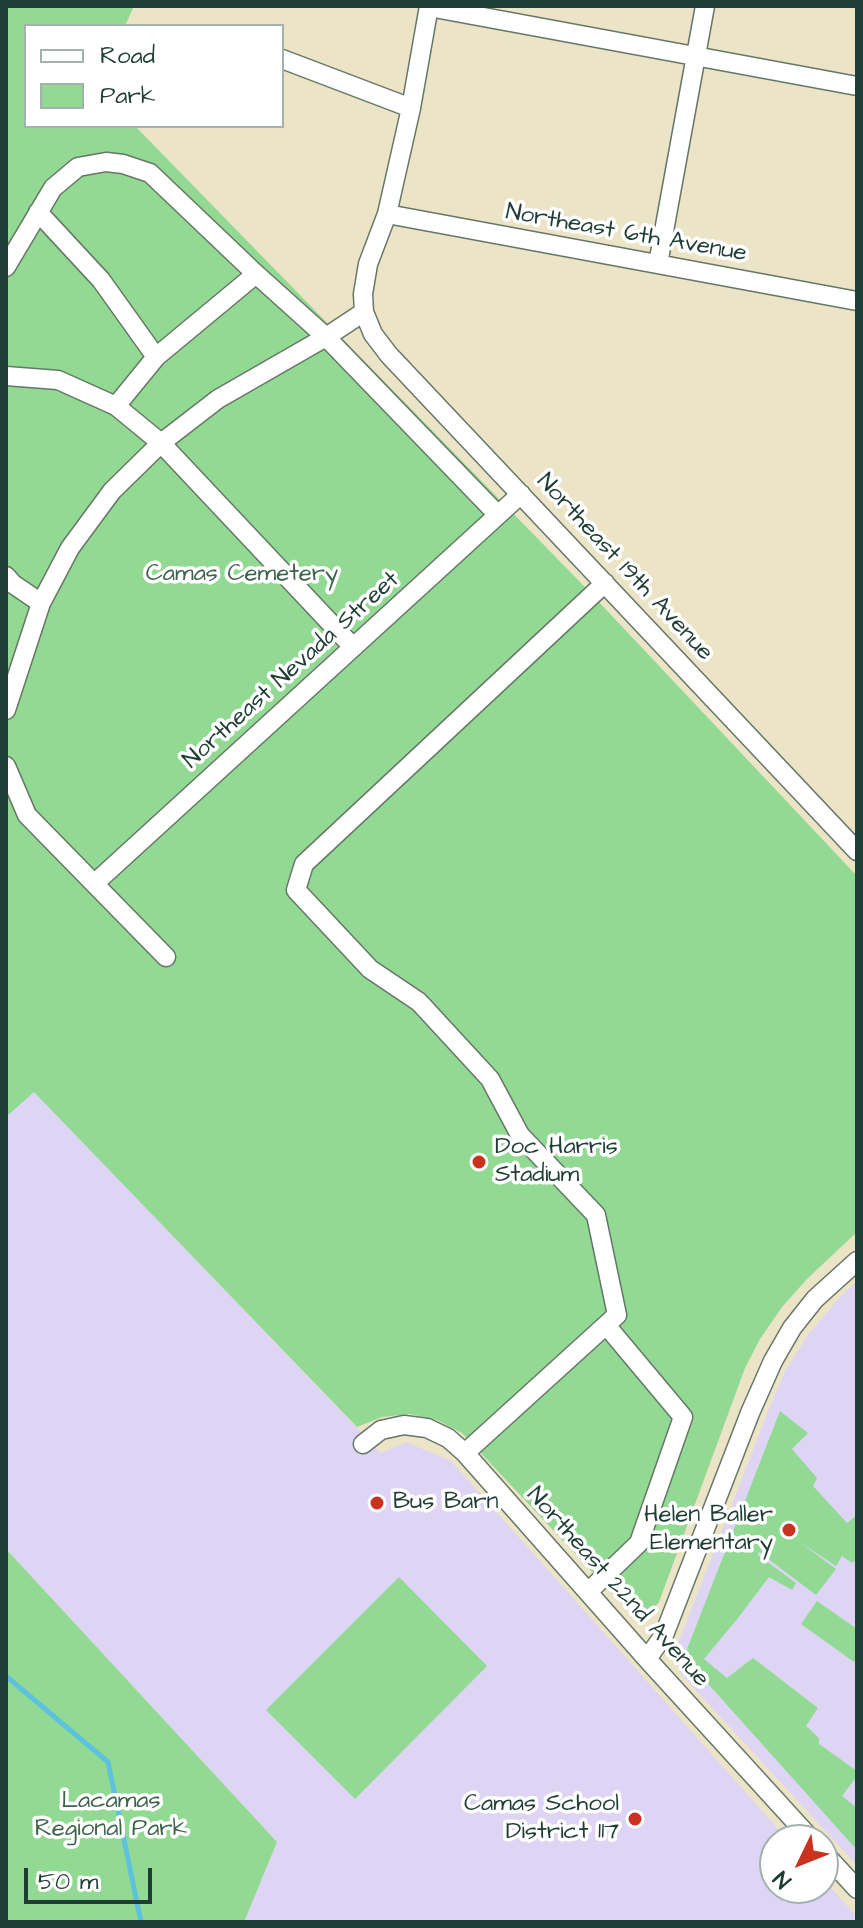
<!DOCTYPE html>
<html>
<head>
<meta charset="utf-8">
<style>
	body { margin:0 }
	#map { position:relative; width:863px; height:1928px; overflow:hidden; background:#ebe4c6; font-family:"Architects Daughter",sans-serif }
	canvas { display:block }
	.frame { position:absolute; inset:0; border:8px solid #1f3d34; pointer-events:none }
	.legend { position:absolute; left:24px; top:24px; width:260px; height:104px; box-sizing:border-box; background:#fff; border:2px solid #a5b1ae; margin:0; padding:10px 14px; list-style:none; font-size:24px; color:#1f3d34 }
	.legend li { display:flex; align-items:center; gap:16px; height:40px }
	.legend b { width:40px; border:2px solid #a5b1ae }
	.north { position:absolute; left:759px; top:1824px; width:80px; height:80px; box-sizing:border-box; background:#fff; border:2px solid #a5b1ae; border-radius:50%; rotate:227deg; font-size:22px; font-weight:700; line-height:32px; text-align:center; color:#1f3d34 }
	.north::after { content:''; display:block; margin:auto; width:28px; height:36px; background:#c8321e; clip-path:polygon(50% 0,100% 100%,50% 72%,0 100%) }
	.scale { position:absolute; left:24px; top:1868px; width:128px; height:36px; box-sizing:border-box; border:4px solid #1f3d34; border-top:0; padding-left:10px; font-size:24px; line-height:28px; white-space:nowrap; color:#1f3d34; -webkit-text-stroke:6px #fff; paint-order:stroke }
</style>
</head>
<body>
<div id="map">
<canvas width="863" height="1928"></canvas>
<div class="frame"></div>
<ul class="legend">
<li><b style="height:10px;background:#fff"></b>Road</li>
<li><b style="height:22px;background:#92d993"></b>Park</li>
</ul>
<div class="north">N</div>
<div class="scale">50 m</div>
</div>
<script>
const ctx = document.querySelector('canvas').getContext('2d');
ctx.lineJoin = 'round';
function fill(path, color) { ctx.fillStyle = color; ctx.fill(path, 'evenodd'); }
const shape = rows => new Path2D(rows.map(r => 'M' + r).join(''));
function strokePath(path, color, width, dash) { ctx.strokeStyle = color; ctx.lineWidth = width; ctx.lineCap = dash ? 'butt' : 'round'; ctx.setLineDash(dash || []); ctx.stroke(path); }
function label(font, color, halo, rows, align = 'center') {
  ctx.font = font + ' "Architects Daughter",sans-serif'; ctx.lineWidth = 7; ctx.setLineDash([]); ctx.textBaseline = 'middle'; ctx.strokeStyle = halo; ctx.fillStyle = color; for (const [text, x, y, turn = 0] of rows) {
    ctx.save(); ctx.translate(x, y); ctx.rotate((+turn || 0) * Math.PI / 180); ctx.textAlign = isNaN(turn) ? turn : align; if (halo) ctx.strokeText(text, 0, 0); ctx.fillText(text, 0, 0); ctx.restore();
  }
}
const built = shape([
	[34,1091,381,1453,406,1442,451,1461,788,1840,775,1840,775,1888,823,1888,823,1879,857,1917,857,1922,244,1922,277,1842,6,1549,6,1117],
	[857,1281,857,1865,681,1674,674,1660,677,1647,767,1414,785,1371,808,1335,839,1298]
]);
const green = shape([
	[6,6,134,6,125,26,26,26,26,126,135,126,580,582,857,876,857,1232,807,1279,782,1307,760,1339,745,1368,659,1602,650,1613,642,1614,627,1609,462,1433,437,1420,410,1414,382,1417,357,1427,34,1092,6,1117],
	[780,1411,808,1433,792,1449,817,1478,813,1486,847,1523,857,1515,857,1559,852,1563,842,1556,836,1566,801,1543,836,1569,816,1595,759,1552,758,1555,796,1583,792,1590,769,1577,738,1618,704,1659,727,1678,753,1658,818,1708,806,1726,819,1738,819,1744,857,1771,857,1776,842,1796,857,1808,857,1850,684,1657],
	[6,1549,277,1842,244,1922,6,1922],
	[399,1577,487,1666,355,1799,266,1710],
	[817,1601,857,1629,857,1658,854,1662,801,1624]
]);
const stream = shape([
	[6,1676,108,1762,141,1922]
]);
const minor = shape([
	[429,6,411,108,387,214,368,264,363,294,364,312,373,334,389,355,857,851],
	[429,7,857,86],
	[282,59,411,108],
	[38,212,101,280,156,357],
	[387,214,857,301],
	[658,264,705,6],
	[6,267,53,188,78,167,106,162,123,164,150,173,256,274,326,337,498,515],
	[6,376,58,380,116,406,161,443,353,647],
	[116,406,156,357,256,274],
	[6,576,13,584,41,603],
	[6,710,41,603,70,548,112,491,161,443,218,399,326,337,364,312],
	[6,766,27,815,166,957],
	[95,883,521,494],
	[363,1444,381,1430,404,1425,427,1428,448,1438,465,1453,647,1659,812,1840],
	[465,1453,617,1315,596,1215,520,1135,490,1079,419,1002,370,969,296,890,304,864,605,583],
	[588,1592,639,1543,683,1417,606,1325],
	[647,1659,664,1635,750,1413,773,1361,792,1328,815,1299,857,1261],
	[823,1852,857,1889]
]);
const markers = [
	[479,1162,8,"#c8321e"],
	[377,1503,8,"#c8321e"],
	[789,1530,8,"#c8321e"],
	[635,1819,8,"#c8321e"]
];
const streetNames = [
	["Northeast 6th Avenue",626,234,10],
	["Northeast 19th Avenue",624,568,47],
	["Northeast Nevada Street",292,671,-42],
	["Northeast 22nd Avenue",617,1588,48]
];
const parkNames = [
	["Camas Cemetery",242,575],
	["Lacamas",111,1802],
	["Regional Park",111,1830]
];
const poiNames = [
	["Doc Harris",495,1148],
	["Stadium",495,1176],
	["Bus Barn",393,1503],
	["Helen Baller",773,1516,"right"],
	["Elementary",773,1544,"right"],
	["Camas School",619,1805,"right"],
	["District 117",619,1833,"right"]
];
fill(built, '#ded5f5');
fill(green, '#92d993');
strokePath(stream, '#5ec2dc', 5);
strokePath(minor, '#667767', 21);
strokePath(minor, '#fff', 18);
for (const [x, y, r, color] of markers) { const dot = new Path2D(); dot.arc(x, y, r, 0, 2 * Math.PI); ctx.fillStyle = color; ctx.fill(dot); strokePath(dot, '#fff', 3); }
label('24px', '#1f3d34', '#fff', streetNames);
label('24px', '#3c644c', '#fff', parkNames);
label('24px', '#1f3d34', '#fff', poiNames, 'left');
</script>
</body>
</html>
